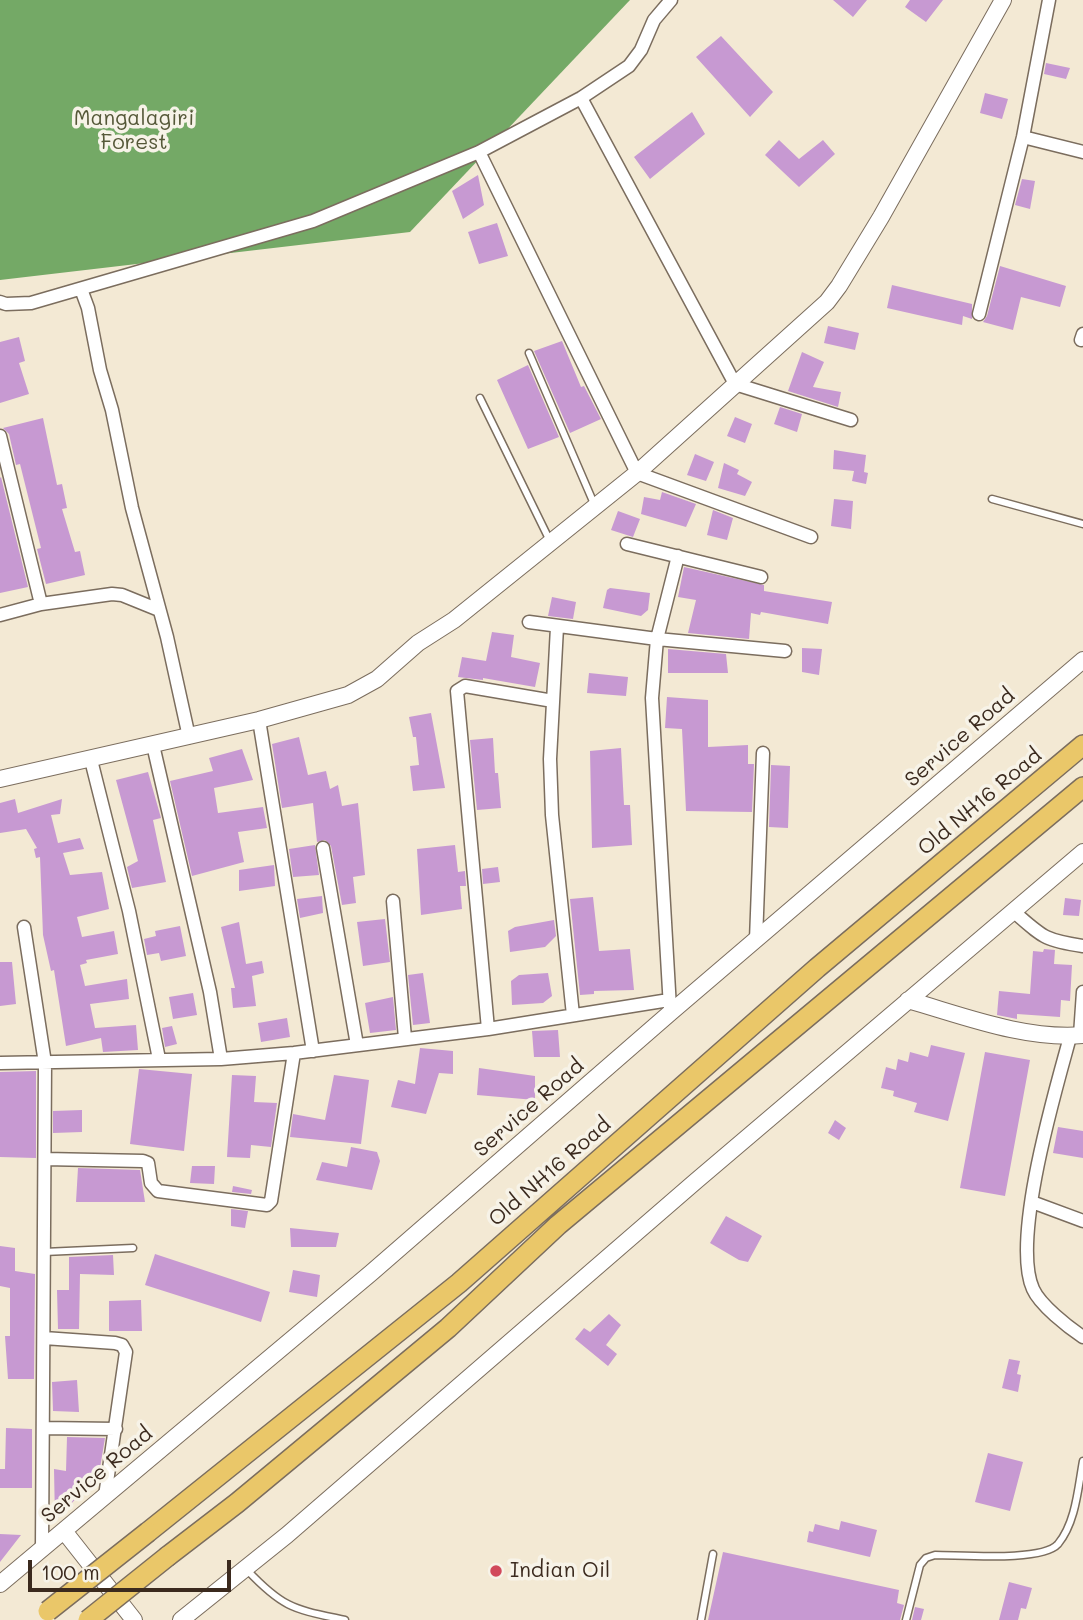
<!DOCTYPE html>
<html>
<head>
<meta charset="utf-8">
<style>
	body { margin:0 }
	#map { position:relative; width:1083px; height:1620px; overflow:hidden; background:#f3e9d4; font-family:Mali,sans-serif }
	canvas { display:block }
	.scale { position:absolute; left:28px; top:1560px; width:203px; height:32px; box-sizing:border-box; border:4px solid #3b2a1e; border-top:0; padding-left:9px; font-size:21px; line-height:24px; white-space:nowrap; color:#3b2a1e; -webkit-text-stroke:5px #f7f3e8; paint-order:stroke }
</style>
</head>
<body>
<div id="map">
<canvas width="1083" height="1620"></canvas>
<div class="scale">100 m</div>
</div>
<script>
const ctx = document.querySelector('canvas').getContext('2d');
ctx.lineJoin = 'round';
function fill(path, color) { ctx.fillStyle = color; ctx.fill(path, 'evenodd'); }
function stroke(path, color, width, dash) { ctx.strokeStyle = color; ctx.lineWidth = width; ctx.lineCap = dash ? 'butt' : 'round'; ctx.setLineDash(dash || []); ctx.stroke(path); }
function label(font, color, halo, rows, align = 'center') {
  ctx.font = font + ' Mali,sans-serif'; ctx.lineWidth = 7; ctx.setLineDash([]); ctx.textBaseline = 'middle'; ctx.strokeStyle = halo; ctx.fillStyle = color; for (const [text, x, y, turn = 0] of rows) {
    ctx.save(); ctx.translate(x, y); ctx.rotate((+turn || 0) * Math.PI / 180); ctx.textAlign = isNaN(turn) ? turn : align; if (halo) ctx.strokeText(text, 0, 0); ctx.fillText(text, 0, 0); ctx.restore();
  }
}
fill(new Path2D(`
	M0 0H630L410 232 0 280Z`), '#74a966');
fill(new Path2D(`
	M833 0H867L853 17Z
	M910 0H943L926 22 905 7Z
	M721 36 773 92 750 117 696 57Z
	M1046 63 1070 68 1066 79 1044 74Z
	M985 93 1008 99 1002 119 980 113Z
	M692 112 705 134 650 179 634 157Z
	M779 140 799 159 823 140 835 154 799 187 765 155Z
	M478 175 484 205 463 219 452 191Z
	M1022 179 1035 181 1030 209 1015 205Z
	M497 223 508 256 479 264 468 232Z
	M1000 266 1066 286 1060 307 1021 297 1013 330 983 322 987 316Z
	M892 285 972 304V319L963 316 962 325 887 308Z
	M828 326 859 333 855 350 824 343Z
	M19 337 25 361 19 363 29 394 0 403V342Z
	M562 341 581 387 584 386 601 419 570 433 534 351Z
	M802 352 824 362 813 387 841 392 838 407 788 391Z
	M528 365 559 437 528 449 497 380Z
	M780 407 802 414 797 432 774 424Z
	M735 417 752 424 745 443 727 436Z
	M43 418 57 485 62 484 67 508 62 509 75 552 80 551 85 575 46 584 37 549 41 548 20 464 16 465 9 434 3 428Z
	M834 450 866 455 864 472 868 473 866 484 852 481 854 471 833 469Z
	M695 454 714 462 706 481 687 475Z
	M724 463 739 470 737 474 752 482 745 496 718 488Z
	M1 477 28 587 0 593V478Z
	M662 492 696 504 686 527 641 514 644 497 660 500Z
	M834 499 853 501 851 529 831 526Z
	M713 510 733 518 727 540 707 535Z
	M618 511 640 519 633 537 611 530Z
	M684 567 764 585V591L832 602 828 624 761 612 760 615 751 613 749 639 688 633 696 600 678 597Z
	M610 588 650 593 648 610 641 616 603 608 607 590Z
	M552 597 576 602 573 619 548 616Z
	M492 632 514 635 511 657 540 663 535 687 483 678V680L458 677 462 657 486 661Z
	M802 648 822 649 819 675 802 672Z
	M668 649 726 654 728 673H668Z
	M589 673 628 677 626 696 587 693Z
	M667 697 708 700V747L748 745V764H754L752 812 686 811 682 729 665 728Z
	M431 713 445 788 413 791 410 766 419 765 416 737H413L409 717Z
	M299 737 308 775 326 771 330 789 338 785 342 806 358 803 365 875 353 877 356 903 342 905 331 846 325 840 317 842 313 803 282 808 272 744Z
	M493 738 495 773H498L501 808 477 810 470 740Z
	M621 748 624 805H630L632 845 592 848 590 751Z
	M242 749 253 780 214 788 218 813 263 807 267 828 238 832 244 862 192 876 170 781 213 771 209 758Z
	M771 765 790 766 788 828 769 827Z
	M148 772 161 818 153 820 166 882 132 888 127 867 138 861 116 780Z
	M15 799 18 813 62 799 60 814 51 815 58 843 80 838 84 849 63 853 70 875 102 872 109 909 77 917 82 937 114 931 118 954 86 960 87 963 80 965 85 986 127 979 129 999 90 1004 95 1028 136 1025 138 1050 103 1052 101 1038 66 1046 54 970 51 971 43 935 40 857 36 858 34 849 37 848 26 829 0 833V803Z
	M315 845 319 875 293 877 289 849Z
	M455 845 458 872 465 871 466 886H460L462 909 421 915 417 849Z
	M274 865 275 886 239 891V870Z
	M498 867 500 882 483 884 482 869Z
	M322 896 323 913 300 918 297 899Z
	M593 897 599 951 630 949 634 990 594 991V994L580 995 570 899Z
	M1065 898 1081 900 1079 916 1063 915Z
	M385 919 390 962 363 966 357 922Z
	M554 920 556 936 545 947 510 952 508 931 515 927Z
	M239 922 246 964 262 961 264 973 252 976 256 1006 233 1008 231 988H235L221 927Z
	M180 926 186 956 161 961 159 953 147 955 144 939 156 936 155 931Z
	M1044 949 1055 950 1054 964 1072 965 1070 1001 1061 1000 1060 1017 1017 1014V1019L997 1015 999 991 1030 994 1033 951 1043 952Z
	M0 962H12L16 1004 0 1006Z
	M423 973 430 1023 413 1025 408 975Z
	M548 973 552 996 543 1003 512 1005 511 981 519 975Z
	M193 993 197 1015 173 1019 169 997Z
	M393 997 396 1030 370 1033 365 1003Z
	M287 1018 290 1037 261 1042 258 1023Z
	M172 1026 177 1044 165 1047 162 1028Z
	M558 1030 560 1057H534L532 1031Z
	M931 1045 965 1053 948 1121 914 1112 917 1103 893 1096 894 1091 881 1088 886 1067 896 1070 898 1059 908 1062 910 1052 928 1057Z
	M420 1048 453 1051V1074L439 1073 426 1114 391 1107 398 1080 415 1084Z
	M985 1052 1030 1060 1005 1196 960 1188Z
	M479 1068 535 1076V1100L477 1095Z
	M139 1069 192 1074 184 1151 130 1144Z
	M36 1071V1158L0 1157V1072Z
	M232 1075 256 1076 254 1102 277 1103 271 1147 251 1145 250 1158 227 1157Z
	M334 1075 369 1080 361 1144 290 1137 293 1114 325 1120Z
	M82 1110V1132L53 1133V1111Z
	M835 1120 846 1128 839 1140 828 1133Z
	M1058 1127 1083 1131V1158L1053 1153Z
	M351 1147 377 1152 380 1161 372 1190 316 1180 322 1162 347 1167Z
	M192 1166H215L214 1184 190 1183Z
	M78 1168 140 1170 145 1202H76Z
	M233 1186 252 1190 251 1194 232 1192Z
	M231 1209 248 1211 245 1228 231 1226Z
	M726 1216 762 1236 748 1262 739 1260 710 1243Z
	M290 1228 339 1233 336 1247H291Z
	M0 1246 15 1248V1271L35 1274 34 1379H8L5 1336H10V1288L0 1286Z
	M155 1254 270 1292 261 1322 145 1285Z
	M113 1255 114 1275 80 1274 79 1329H58L57 1290H69V1257Z
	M293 1270 320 1275 317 1297 289 1292Z
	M141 1300 142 1331H109V1301Z
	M609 1314 621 1325 606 1345 617 1354 608 1366 575 1339 584 1328 590 1332Z
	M1009 1359 1020 1361 1017 1374 1021 1375 1018 1392 1002 1388Z
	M77 1380 79 1412 53 1411 52 1382Z
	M6 1428 32 1429V1488H0V1469H5Z
	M67 1437 105 1438 99 1474 55 1521 54 1469 66 1471Z
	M988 1453 1023 1462 1010 1511 975 1502Z
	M841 1521 877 1530 870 1557 807 1542 809 1531 813 1532 815 1524 839 1530Z
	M0 1534 21 1535 0 1562Z
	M723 1552 899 1590 897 1603 904 1605 900 1620H708Z
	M1009 1582 1032 1588 1026 1609 1021 1608 1018 1620H999Z
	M915 1607 924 1609 921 1620H912Z`), '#c799d2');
const service = new Path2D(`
	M529 353 595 506
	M480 398 550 541
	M992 499 1083 524
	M44 1252 133 1248
	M247 1570C284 1609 294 1609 345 1620
	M701 1620 713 1554
	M906 1620 920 1565 926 1558 935 1555C962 1555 1042 1562 1058 1544 1076 1522 1078 1488 1083 1461`);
const minor = new Path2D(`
	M581 98 735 384 851 420
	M1023 137 1083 152
	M479 152 637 473 811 537
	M81 289 88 308 100 370 112 410 132 508 167 637 189 737
	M0 302 6 304 31 303 313 221 479 152 581 98 629 66 641 50 654 20 671 0
	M979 314 1023 137 1049 0
	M1081 340 1083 334
	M0 436 41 604
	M627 544 761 577
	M0 615 41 604 112 594 122 595 159 610
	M529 622 657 639 785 651
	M557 627 550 759 552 815 573 1015
	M259 720 313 1051
	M153 745 210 992 221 1059
	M91 760 129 911 159 1059
	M323 848 357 1045
	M393 901 405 1038
	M1013 911C1043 937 1043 940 1083 946
	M24 927 45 1063 42 1547
	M756 940 763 753
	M670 1008 652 698 657 639 678 556
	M488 1029 457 691 465 686 553 701
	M1080 1035 1083 992
	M1070 1037C1055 1092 1011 1240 1033 1289 1040 1305 1068 1327 1083 1337
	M0 1063 221 1059 294 1053 488 1029 669 1000
	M45 1159 143 1161 148 1163 151 1183 158 1191 267 1205 271 1201 294 1053
	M1032 1202 1083 1221
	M44 1338 115 1343 122 1345 126 1352 105 1496
	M43 1428 116 1429`);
const tertiary = new Path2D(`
	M0 779 259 720 348 695 377 679 418 643 454 620 637 473 827 302 839 286 881 217 1003 0
	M908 1000C964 1016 1025 1040 1083 1035
	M64 1531 134 1620
	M0 1584 371 1273 670 1013 1083 660
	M181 1620 287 1535 696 1181 1083 852`);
const primary = new Path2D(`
	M148 1532 459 1283 817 968 1083 745
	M168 1556 237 1503 448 1328 558 1225 1083 787`);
stroke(service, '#7b6d5e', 9);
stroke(minor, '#7b6d5e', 15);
stroke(tertiary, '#7b6d5e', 18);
stroke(primary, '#7b6d5e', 22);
stroke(service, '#fff', 6);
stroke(minor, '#fff', 12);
stroke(tertiary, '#fff', 16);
stroke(primary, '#eac769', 19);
const primaryBridge = new Path2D(`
	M48 1611 148 1532
	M88 1620 168 1556`);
stroke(primaryBridge, '#7b6d5e', 22, []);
stroke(primaryBridge, '#eac769', 19);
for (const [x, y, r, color] of [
	[496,1571,7,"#d1495b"]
]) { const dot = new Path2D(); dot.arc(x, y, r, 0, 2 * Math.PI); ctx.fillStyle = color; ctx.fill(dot); stroke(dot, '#f7f3e8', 2.5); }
label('21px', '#555838', '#f7f3e8', [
	["Mangalagiri",134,119],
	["Forest",134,143]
]);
label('21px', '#3b2a1e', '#f7f3e8', [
	["Service Road",960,738,-41],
	["Old NH16 Road",980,802,-40],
	["Service Road",529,1108,-41],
	["Old NH16 Road",550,1172,-41],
	["Service Road",97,1475,-40]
]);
label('21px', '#3b2a1e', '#f7f3e8', [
	["Indian Oil",510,1571]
], 'left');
</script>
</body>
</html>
